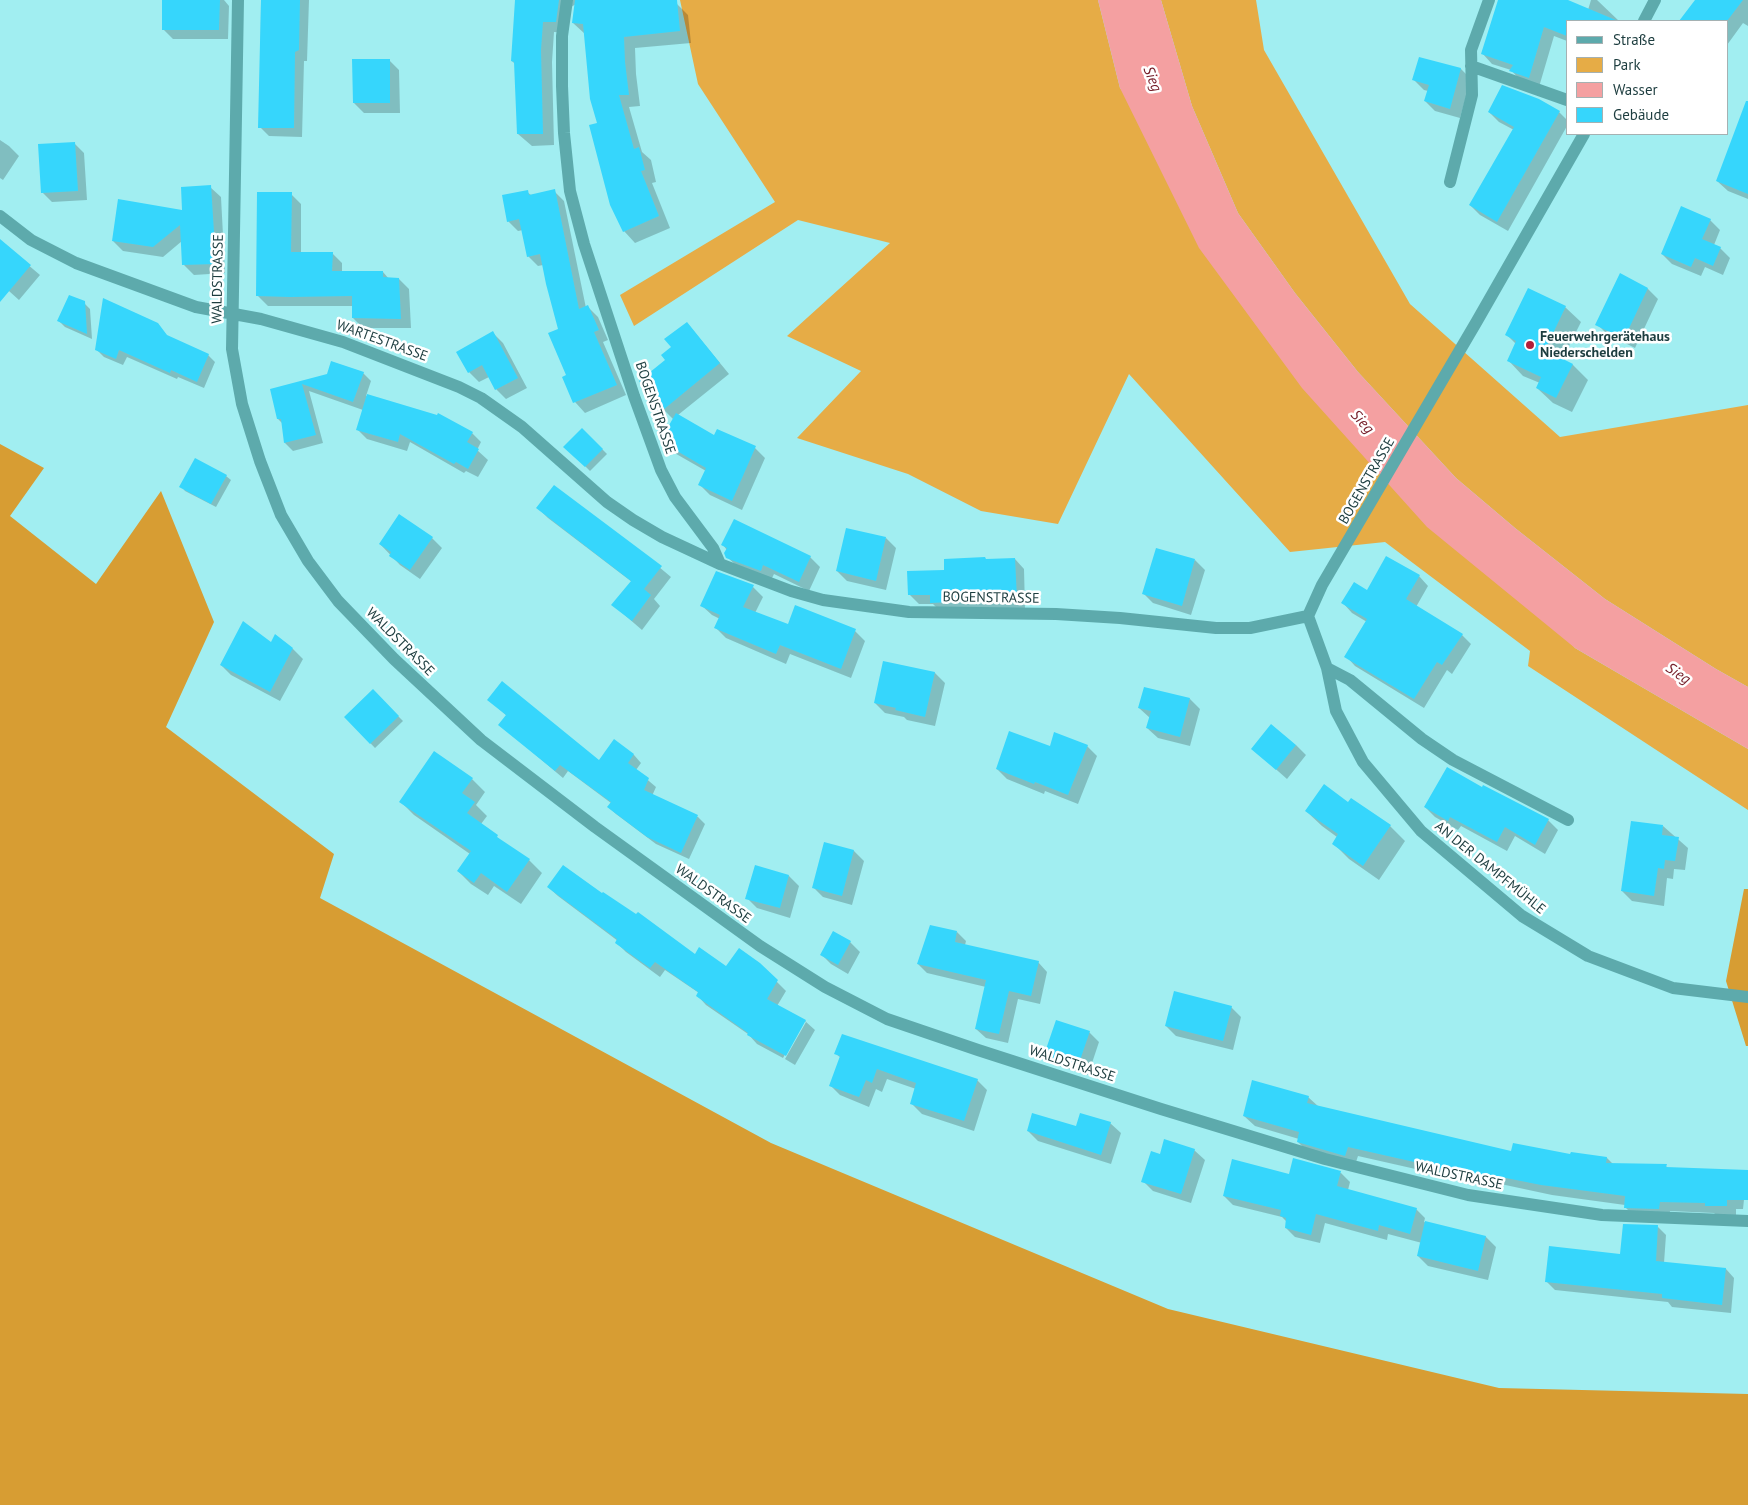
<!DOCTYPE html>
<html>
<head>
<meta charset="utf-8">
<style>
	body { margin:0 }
	#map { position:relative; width:1748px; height:1505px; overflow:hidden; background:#a1eef1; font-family:"PT Sans",sans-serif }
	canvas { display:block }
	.legend { position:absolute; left:1566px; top:20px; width:162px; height:115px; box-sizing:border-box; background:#fff; border:1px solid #a5b1b2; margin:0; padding:6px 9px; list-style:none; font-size:15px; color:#1d3d3f }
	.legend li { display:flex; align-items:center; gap:10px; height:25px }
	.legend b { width:25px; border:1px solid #a5b1b2 }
</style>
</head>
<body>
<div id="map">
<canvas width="1748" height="1505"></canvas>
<ul class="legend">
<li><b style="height:6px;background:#5daaac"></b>Straße</li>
<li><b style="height:14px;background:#e6ac46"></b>Park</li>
<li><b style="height:14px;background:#f4a0a1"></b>Wasser</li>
<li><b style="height:14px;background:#36d6fc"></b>Gebäude</li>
</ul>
</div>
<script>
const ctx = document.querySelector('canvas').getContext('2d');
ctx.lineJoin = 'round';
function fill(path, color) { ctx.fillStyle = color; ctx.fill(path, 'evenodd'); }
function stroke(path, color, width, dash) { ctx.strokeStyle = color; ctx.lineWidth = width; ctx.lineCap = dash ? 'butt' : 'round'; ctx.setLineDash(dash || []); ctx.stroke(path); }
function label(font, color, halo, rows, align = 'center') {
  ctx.font = font + ' "PT Sans",sans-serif'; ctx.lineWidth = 5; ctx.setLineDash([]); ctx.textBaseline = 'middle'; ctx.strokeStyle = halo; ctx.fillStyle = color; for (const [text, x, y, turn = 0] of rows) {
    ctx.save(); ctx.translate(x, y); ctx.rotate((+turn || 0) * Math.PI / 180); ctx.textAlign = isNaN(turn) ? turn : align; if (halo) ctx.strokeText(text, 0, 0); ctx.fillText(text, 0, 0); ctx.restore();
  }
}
fill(new Path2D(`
	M680 0H1098L1120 88 1575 648 1748 749V810L1528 666 1530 651 1385 542 1290 552 1129 374 1058 524 981 511 908 474 797 438 861 371 787 336 890 243 798 220 634 326 620 295 775 202 698 84Z
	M1161 0H1256L1264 50 1410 304 1560 437 1748 405V687L1716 669 1605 599 1515 528 1456 478 1358 372 1295 293 1238 213 1192 106Z`), '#e6ac46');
fill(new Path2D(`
	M0 444 44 468 10 516 96 584 161 491 214 622 166 727 334 854 320 898 771 1143 1168 1309 1499 1388 1748 1394V1505H0Z
	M1744 889H1748V1046H1746L1726 981Z`), '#d79d33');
fill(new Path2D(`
	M1098 0H1161L1192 106 1238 213 1295 293 1358 372 1456 478 1515 528 1605 599 1716 669 1748 687V749L1575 648 1427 527 1302 388 1199 248 1120 88Z`), '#f4a0a1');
fill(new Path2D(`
	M163 0H224L229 6 228 39H173L163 29Z
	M261 0H309L307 61H304L302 137 269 136 260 127Z
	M517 0H662L676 3 688 15 691 43 635 48 636 74 640 106 629 107 642 152 651 160 656 182 652 183 670 228 635 243 624 231 585 34 573 23 576 4 571 7 567 33 554 32 552 62 554 145 532 146 518 134 516 65 512 61Z
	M1499 0H1565L1588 10 1591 0H1597L1619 21H1567V41L1554 36 1539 87 1521 81 1511 70 1492 64 1482 53Z
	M1697 0H1748V26L1743 23 1727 45V21L1682 20Z
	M1420 59 1461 69 1471 79 1460 118 1435 111 1425 101 1428 91 1424 90 1414 80Z
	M389 60 399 70 400 113H364L354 103Z
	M1489 112H1559L1567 120V126L1508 231 1480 215 1470 205 1514 130 1499 122Z
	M1748 135V199L1728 191 1717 181Z
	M0 140 9 146 19 156 3 180 0 178Z
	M74 143 84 153 87 200 52 202 42 192Z
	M210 187 221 197 225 273 194 275 184 265 182 241 163 257 123 251 113 241 184 211Z
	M554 191 564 201 586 308 588 307 598 317 608 340 603 342 626 395 585 413 575 402 563 378 567 376 559 330 543 265 538 266 528 256 523 230 518 231 508 221 527 192 531 195Z
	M291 194 301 204V254L332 253 342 263V273L383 272 389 279H399L409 289 411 328H363L353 318V306H268L258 296Z
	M1710 220 1720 230 1714 245 1720 248 1730 258 1723 275 1705 267 1701 276 1672 264 1662 254Z
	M0 241 40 275 19 300 0 283Z
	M1620 275 1648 289 1658 299 1635 348 1607 334 1597 324Z
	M84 303 90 309 92 339 65 327 59 321Z
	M1565 307 1581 322 1562 360 1573 365 1588 380 1572 412 1553 403 1537 388 1540 383 1523 376 1508 360 1516 344 1507 335Z
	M687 323 729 374 678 415 714 437 717 430 755 448 765 458 742 510 710 495 700 485 706 471 671 451 661 441 674 420 663 409 667 361 672 348Z
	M157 324 169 338 208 355 215 362 204 388 178 377 177 379 127 357 123 365 104 357 97 350Z
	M493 333 503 343 527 388 506 399 496 389 489 377 479 382 469 372Z
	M363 373 371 381 366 396 438 417 472 433 481 442 477 450 488 460 478 477 466 471 464 473 410 442 407 451 367 439 357 429 363 410 309 391 323 443 293 451 285 443 282 423 278 419 271 390 328 375Z
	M582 429 607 454 590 471 565 446Z
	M226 476 231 480 216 507 185 491 181 486Z
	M538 508 634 546 671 577 654 599 660 606 642 630 613 605 632 582 548 518Z
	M432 538 442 548 420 579 400 565 380 544Z
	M886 538 896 548 886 590 847 581 837 571Z
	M723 545 810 557 820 567 809 591 774 574 771 580 738 567 727 557V550Z
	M1015 559 1024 569 1025 608 941 612 933 604H919L909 594 945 571 986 560Z
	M1195 560 1205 570 1191 615 1153 603 1143 593Z
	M1419 576 1428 586 1416 607 1462 635 1471 644 1452 674 1447 670 1424 708 1355 666 1346 656 1367 622 1352 613 1343 603 1367 591Z
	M753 587 763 597 755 613 788 625 855 631 865 641 851 678 790 654 786 664 726 638 716 628 720 619 712 615 701 605Z
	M271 644 293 649 303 659 280 701 231 675 221 665Z
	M884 662 935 673 945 683 935 726 907 720 904 717 885 713 875 703Z
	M373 691 403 721 375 748 345 717Z
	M1190 699 1200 709 1190 746 1158 738 1147 728 1150 718 1139 708Z
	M489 700 599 762 614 741 634 755 641 763 636 770 656 787 652 796 698 817 705 824 689 859 656 844 616 814 608 807 611 803 568 771 563 778 500 725 507 716Z
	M1296 745 1306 755 1287 779 1253 749Z
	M1087 746 1097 756 1078 804 1045 791 1044 794 1007 779 997 769 1051 748Z
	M472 779 485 792 476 805 487 816 481 824 504 843 529 860 542 873 521 904 494 886 488 895 471 884 458 871 470 854 414 815 401 802Z
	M1482 789 1548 820 1558 830 1545 854 1515 836 1507 851 1461 826 1458 830 1435 817 1425 807Z
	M1348 804 1390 826 1405 841 1379 880 1349 859 1333 843 1337 837 1322 826 1306 811Z
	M1663 826 1688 848 1685 870 1674 869 1673 879 1667 878 1664 906 1632 901 1622 891Z
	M825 844 854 851 864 861 852 905 823 897 813 887Z
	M755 867 789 876 799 886 790 918 757 908 747 898Z
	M548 887 695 955 727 968 759 964 786 991 777 1006 805 1021 815 1030 795 1065 785 1059 806 1022H803L783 1058 757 1044 748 1034 706 1005 697 995 699 993 665 970 660 977 626 952 617 943 618 941 558 896Z
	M957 932 966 941 965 945 1038 962 1047 972 1040 1004 1018 999 1008 1043 986 1038 976 1029 986 987 927 973 918 964Z
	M850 942 860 952 848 974 831 964 821 954Z
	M1231 1007 1241 1017 1233 1050 1176 1036 1166 1026Z
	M1089 1032 1099 1042 1088 1075 1056 1065 1046 1055Z
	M836 1054 977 1080 987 1090 974 1131 922 1114 912 1104 916 1089 887 1079 882 1092 876 1089 869 1107 840 1095 830 1085 841 1058Z
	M1308 1097 1319 1107 1512 1153 1607 1158 1613 1164 1666 1166 1669 1169 1746 1181 1743 1209H1736V1216L1716 1215 1714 1213 1670 1211 1669 1219 1635 1217 1625 1207V1205L1552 1195 1496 1183 1495 1187 1358 1156 1355 1165 1308 1152 1298 1142 1299 1139 1255 1126 1244 1116Z
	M1110 1123 1121 1133 1111 1164 1038 1141 1028 1131Z
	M1194 1150 1205 1160 1191 1203 1153 1191 1143 1181 1160 1155Z
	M1341 1173 1350 1182 1348 1190 1416 1209 1425 1218 1424 1222 1486 1237 1496 1247 1488 1280 1428 1266 1418 1256 1422 1243 1388 1234 1387 1240 1325 1223 1320 1243 1295 1237 1286 1228 1287 1222 1282 1217 1233 1205 1224 1196 1290 1176Z
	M1658 1227 1666 1235 1664 1263 1726 1269 1734 1278 1731 1313 1672 1307 1668 1302 1555 1290 1546 1281 1622 1255Z`), '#0003');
fill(new Path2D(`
	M162 0H220L219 30H162Z
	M261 0H300L299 50 295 52 294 128H258Z
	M515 0H559L556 22H543L541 50 543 134H517L514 62 511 61Z
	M575 0H677L680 31 624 37 625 62 629 95H619L634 149 639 147 645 170 641 171 659 216 623 232 610 205 589 125 597 123 590 99 583 24 572 23Z
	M1498 0H1568L1618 21H1567V36L1544 27 1529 78 1509 71 1513 65 1481 54Z
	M1695 0H1743L1727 21H1679Z
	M1419 57 1461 68 1450 109 1424 101 1429 85 1412 80Z
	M352 59H390V103H353Z
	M1502 85 1539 99 1560 111 1497 222 1469 205 1514 127 1488 112Z
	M1746 101H1748V194L1716 181Z
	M75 142 78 191 41 193 38 144Z
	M211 185 216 264 182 265 180 225 153 247 112 241 118 199 182 210 181 187Z
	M555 189 579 309 588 305 599 330 594 332 617 385 573 403 562 377 566 375 548 333 558 329 546 284 540 254 527 257 519 219 507 222 502 195 528 190 529 195Z
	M257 192H292L291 252H333L332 271H383V277L399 278 401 319 352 318V296L290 297 256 296Z
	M1681 206 1711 219 1702 239 1721 247 1713 266 1695 258 1691 267 1661 254Z
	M0 239 31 265 0 302Z
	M1620 273 1648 288 1624 339 1595 325Z
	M1528 288 1566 306 1545 350 1573 364 1556 398 1536 388 1541 377 1507 361 1516 341 1505 335Z
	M69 295 85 301 87 334 57 321Z
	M103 298 158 323 167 335 209 354 197 382 171 370 170 373 119 350 116 359 95 350Z
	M687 322 720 363 663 410 639 381 665 360 661 355 671 347 664 339Z
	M493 331 518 378 495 390 482 365 468 373 456 352Z
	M331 361 364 372 353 402 302 384 316 435 284 443 281 419H277L270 389 327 374Z
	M367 394 437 415 438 413 473 432 467 442 479 449 468 469 456 462 454 464 400 434 398 442 356 430Z
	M676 413 714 435 717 429 756 446 732 501 698 485 706 468 660 441Z
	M582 428 603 449 585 467 563 447Z
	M195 458 227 475 211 504 179 487Z
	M554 485 662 566 644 589 651 595 632 621 611 605 631 581 536 508Z
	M399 514 433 537 410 570 389 556 391 552 379 544Z
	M734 519 811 556 799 582 763 565 761 571 726 558 724 553 727 548 721 545Z
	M846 528 886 537 876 581 836 571Z
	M1156 548 1195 559 1182 606 1142 594Z
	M1386 556 1420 575 1406 599 1463 634 1442 665 1437 662 1414 699 1344 657 1367 619 1341 603 1354 582 1367 590Z
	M985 557 986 559 1015 558 1017 599 930 603V595H908L907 571 944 570V559Z
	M716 571 754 585 743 607 788 624 795 605 856 629 841 669 780 645 776 654 714 628 720 615 700 606Z
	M243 621 271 642 275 634 293 648 270 692 220 665Z
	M883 661 935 672 925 717 895 710 896 708 874 703Z
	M502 681 599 760 614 739 634 754 628 763 649 778 644 790 698 815 681 853 647 837 607 807 611 802 560 765 555 771 498 725 506 715 487 700Z
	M1144 687 1190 698 1180 737 1146 728 1151 711 1138 708Z
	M373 689 399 716 370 744 344 717Z
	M1271 724 1296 745 1276 770 1251 749Z
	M1009 731 1050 746 1054 732 1088 745 1068 795 1035 782 1034 784 996 769Z
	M434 751 473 778 462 793 475 802 467 813 498 835 497 837 530 859 507 892 481 873 474 883 457 871 471 851 399 802Z
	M1447 767 1482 787 1483 785 1549 819 1535 845 1505 827 1497 842 1450 817 1448 821 1424 807Z
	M1324 784 1348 802 1351 798 1391 825 1363 866 1332 844 1338 834 1305 811Z
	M1631 821 1663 825 1662 835 1679 837 1675 861 1665 860 1664 869 1658 868 1654 896 1621 891Z
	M824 842 854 850 842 896 812 888Z
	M563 865 602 893 603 892 636 914 638 912 695 954 699 947 726 966 739 948 760 963 778 980 767 999 806 1020 786 1056 747 1035 748 1033 696 996 698 992 655 962 650 968 615 943 617 939 547 887Z
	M755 865 789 875 780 908 745 899Z
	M930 925 957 931 955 942 1039 961 1031 996 1009 991 999 1034 975 1029 986 980 917 964Z
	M833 931 851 941 838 965 820 955Z
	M1174 991 1232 1006 1223 1041 1165 1026Z
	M1056 1020 1090 1031 1078 1066 1044 1055Z
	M842 1034 978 1079 964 1121 910 1104 916 1083 877 1069 872 1083 866 1080 859 1097 829 1086 840 1056 834 1054Z
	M1252 1080 1309 1096 1307 1103 1511 1151 1513 1143 1570 1154 1571 1152 1607 1157 1606 1163 1667 1164 1666 1167 1748 1170V1200H1727V1206H1705V1203L1660 1202 1659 1209 1624 1208 1625 1196 1541 1185 1486 1174 1485 1178 1348 1147 1345 1156 1297 1142 1299 1132 1243 1116Z
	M1032 1113 1076 1126 1080 1113 1111 1122 1101 1155 1027 1131Z
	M1164 1139 1195 1149 1181 1194 1141 1182 1151 1151 1160 1154Z
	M1293 1158 1341 1171 1337 1186 1417 1208 1410 1234 1379 1225 1378 1231 1316 1214 1311 1235 1285 1228 1286 1218 1280 1216 1281 1210 1223 1196 1232 1159 1289 1174Z
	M1425 1221 1486 1236 1478 1271 1417 1256Z
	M1623 1224 1658 1225 1656 1261 1726 1268 1722 1305 1662 1298V1294L1545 1282 1549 1246 1620 1254Z`), '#36d6fc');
stroke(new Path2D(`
	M238 0 232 349 242 404 260 461 281 515 308 561 338 601 394 659 481 740 595 827 760 946 825 987 887 1019 978 1050 1161 1109 1325 1159 1468 1195 1602 1215 1748 1221
	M567 0 562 36V86L564 133 570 191 584 244 634 396 661 470 675 497 713 548 720 564 791 591 823 600 909 612 1056 614 1120 618 1216 628H1250L1308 616
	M1644 21 1655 0
	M1471 66 1567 100
	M1450 182 1472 95 1471 50 1489 0
	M0 216 31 240 76 263 196 307 261 319 343 342 459 387 481 398 522 427 607 502 633 520 662 537 720 564
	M1308 616 1327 668 1336 711 1363 762 1421 831 1522 916 1588 956 1673 988 1748 997
	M1308 616 1322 585 1477 321 1584 134
	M1327 668 1350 680 1422 739 1453 760 1568 820`), '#5daaac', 12);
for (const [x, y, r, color] of [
	[1530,345,5,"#b21f39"]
]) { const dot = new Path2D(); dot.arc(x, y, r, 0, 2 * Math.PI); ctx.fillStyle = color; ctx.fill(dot); stroke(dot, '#fff', 2); }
label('14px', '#1d3d3f', '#fff', [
	["WALDSTRASSE",218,279,-89],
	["WARTESTRASSE",382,341,20],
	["BOGENSTRASSE",655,408,71],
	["BOGENSTRASSE",1367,481,-60],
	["BOGENSTRASSE",991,598,1],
	["WALDSTRASSE",400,642,45],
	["AN DER DAMPFMÜHLE",1490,868,39],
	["WALDSTRASSE",713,894,36],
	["WALDSTRASSE",1072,1064,18],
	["WALDSTRASSE",1459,1176,12]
]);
label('bold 14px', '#1d3d3f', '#fff', [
	["Feuerwehrgerätehaus",1540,337],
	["Niederschelden",1540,353]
], 'left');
label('italic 15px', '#77202b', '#fff', [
	["Sieg",1152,79,69],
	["Sieg",1362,422,48],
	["Sieg",1678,674,34]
]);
</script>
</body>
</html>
